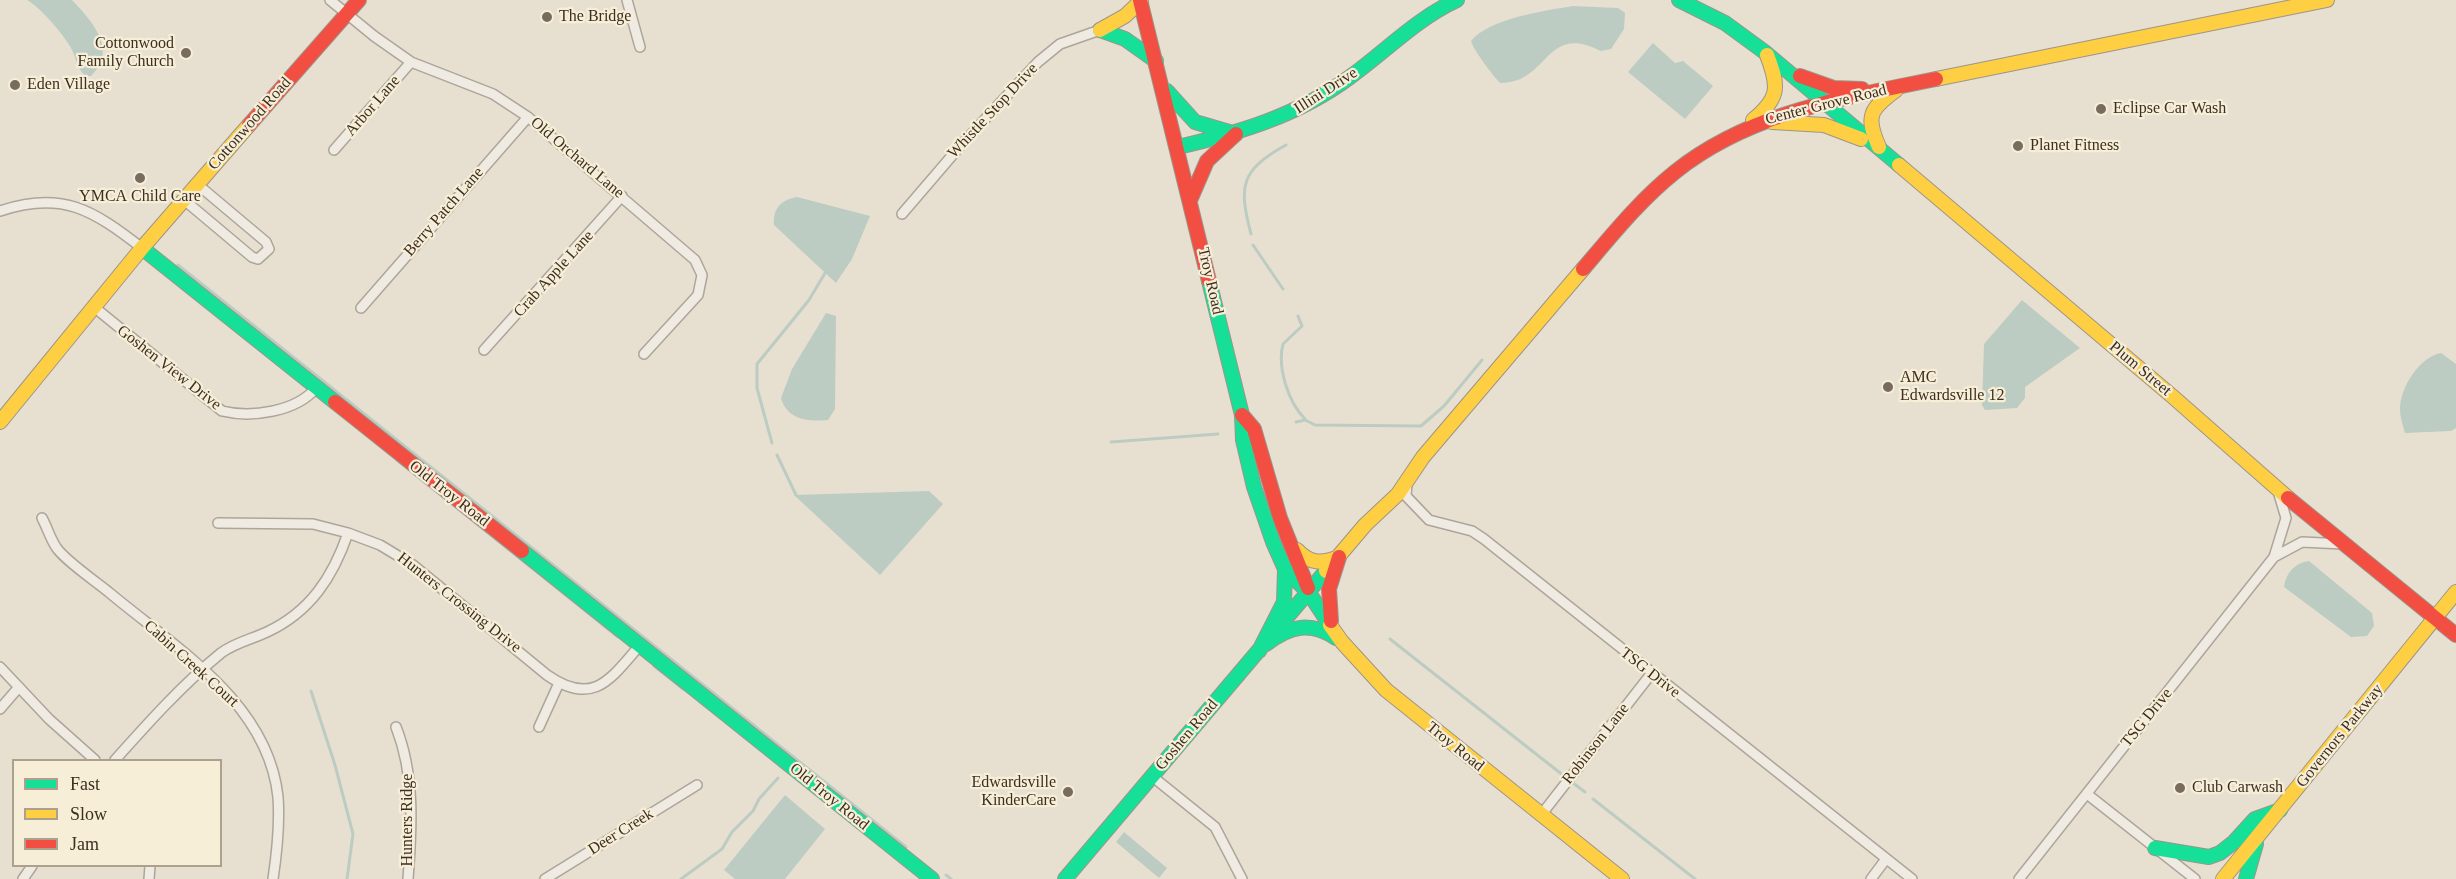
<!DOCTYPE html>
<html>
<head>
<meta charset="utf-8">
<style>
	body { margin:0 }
	#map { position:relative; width:2456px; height:879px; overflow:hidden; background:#e7e0d1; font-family:"Times New Roman",serif }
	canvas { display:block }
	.legend { position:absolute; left:12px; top:759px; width:210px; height:108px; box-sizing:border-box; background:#f7eed8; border:2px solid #ada18e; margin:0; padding:8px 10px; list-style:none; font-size:18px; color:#3d2e20 }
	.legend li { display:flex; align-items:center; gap:12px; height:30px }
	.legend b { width:30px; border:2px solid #ada18e }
</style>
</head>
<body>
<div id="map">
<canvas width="2456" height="879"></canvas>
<ul class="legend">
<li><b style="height:8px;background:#16e098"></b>Fast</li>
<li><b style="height:8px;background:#ffcf43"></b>Slow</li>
<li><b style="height:8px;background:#f24e42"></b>Jam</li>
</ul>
</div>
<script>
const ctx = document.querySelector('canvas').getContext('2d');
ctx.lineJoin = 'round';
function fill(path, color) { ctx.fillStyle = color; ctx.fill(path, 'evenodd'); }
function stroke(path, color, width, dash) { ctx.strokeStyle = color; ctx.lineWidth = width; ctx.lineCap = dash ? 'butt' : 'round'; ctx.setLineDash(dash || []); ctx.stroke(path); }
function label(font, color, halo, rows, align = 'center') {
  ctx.font = font + ' "Times New Roman",serif'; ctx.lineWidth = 4.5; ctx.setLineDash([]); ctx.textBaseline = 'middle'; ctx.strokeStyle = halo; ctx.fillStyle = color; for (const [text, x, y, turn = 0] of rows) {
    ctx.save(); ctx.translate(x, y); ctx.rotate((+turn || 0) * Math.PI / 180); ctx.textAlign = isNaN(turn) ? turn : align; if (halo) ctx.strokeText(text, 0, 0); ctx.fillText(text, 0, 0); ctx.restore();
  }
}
fill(new Path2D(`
	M27 0H72C91 20 119 50 91 76H85C77 68 77 60 72 50 66 37 40 7 27 0Z
	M1573 6 1618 8 1625 13 1624 29 1611 49 1601 51C1544 22 1550 83 1500 83 1494 77 1472 48 1471 41 1490 18 1544 11 1573 6Z
	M1653 43 1675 63 1683 61 1713 86 1685 119 1628 72Z
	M797 197 870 216 852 259 836 283 774 225C773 209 780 200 797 197Z
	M2022 300 2080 348 2025 387V398L2017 408 1985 410 1982 405 1984 344Z
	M826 313 836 316 835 409 828 420C809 422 787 420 781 398L792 369Z
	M2441 353 2456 364V428L2451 431 2405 433C2403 426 2400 417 2400 409 2400 388 2419 357 2441 353Z
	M929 491 943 504 880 575 794 495Z
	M2309 561 2372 613 2374 626 2367 636 2351 637 2284 587C2286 572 2295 563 2309 561Z
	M785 795 825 829 785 879H735L724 870Z
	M1124 832 1167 868 1159 878 1116 842Z`), '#bcccc2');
stroke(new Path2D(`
	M1251 234C1238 185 1241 170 1286 145
	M1253 245 1283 289
	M178 265 906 847
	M1298 316 1302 326 1283 344C1277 367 1288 402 1305 419
	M1296 422 1305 420 1315 425 1421 426 1444 406 1482 360
	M1111 442 1218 434
	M772 443 757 388V364L809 300 825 273
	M777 455 796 495
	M397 460 618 637
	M1390 639 1564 776
	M654 666 683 689
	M311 691 335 765 353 834 347 879
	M1573 783 1585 792
	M1593 799 1695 879
	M946 875 951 879
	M681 879 722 849 732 832 753 811 759 799 778 778`), '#bcccc2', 3);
const street = new Path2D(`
	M330 0 374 36 411 62 493 94 528 117 695 260 702 275 698 295 644 354
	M627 0 640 47
	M334 150 411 62
	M183 199 252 257 258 259 269 249 266 242 197 184
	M0 211C62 190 93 210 142 248
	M902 214 962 144 1038 62 1060 44 1100 30
	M94 307 222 411C251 418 296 412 316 388
	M361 308 528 117
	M484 350 622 196
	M1407 484 1406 496 1429 520 1472 531 1484 539 1912 879
	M42 518C47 527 50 538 56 547 64 560 98 583 111 594 177 649 268 703 278 797 280 824 277 852 273 879
	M218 523 313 524 348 533 380 545 413 565 547 675C593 707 610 680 640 645
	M2274 557 2286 518 2278 491
	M0 667 49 719 95 760
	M0 709 19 687
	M396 727C415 775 412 827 408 879
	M539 727 559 683
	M115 760C148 723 182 685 221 653 234 643 252 639 267 632 310 612 333 577 348 533
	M1153 777 1215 827 1242 879
	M2087 794 2195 879
	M1541 815 1651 674
	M23 879 32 866
	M149 879 150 866
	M545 879 697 785
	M1871 879 1886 859
	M2019 879 2274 557 2302 542 2343 544`);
const fast = new Path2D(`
	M1679 0 1725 23 1766 53 1899 165
	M1100 30 1125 39 1156 61
	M1167 91 1195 122 1236 134
	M1178 147C1239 133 1299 115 1350 77 1386 51 1416 19 1457 0
	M142 248 335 402
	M1209 281 1242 415 1243 440 1254 487 1273 542 1285 569 1309 593 1330 625
	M522 551 932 879
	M1266 644C1290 626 1310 621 1336 638
	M1259 651 1284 602 1285 569
	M2155 848 2209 857 2220 853 2234 842 2255 819 2280 810
	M1065 879 1326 571
	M2246 879 2256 844`);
const slow = new Path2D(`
	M1100 30 1125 16 1141 1
	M1936 79 2327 0
	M1753 120C1780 98 1779 86 1767 55
	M1772 122 1824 125 1861 139
	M1879 147C1865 116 1870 109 1896 90
	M1899 165 2172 396 2288 498
	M0 422 142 248 249 125
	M1297 550C1310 564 1322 564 1339 557
	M1326 571 1365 525 1398 494 1423 457 1583 269
	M1330 625 1342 642 1386 690 1622 879
	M2223 879 2456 592`);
const jam = new Path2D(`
	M1140 0 1209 281
	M1800 76 1834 88 1862 89
	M249 125 359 0
	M1191 198 1207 161 1236 134
	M1583 269C1612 235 1640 200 1675 172 1750 112 1844 98 1936 79
	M335 402 522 551
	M1242 415 1254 429 1280 518 1308 588
	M2288 498 2456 635
	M1331 621 1329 589 1339 557`);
stroke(street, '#ada599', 12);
stroke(fast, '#9c958a', 16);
stroke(slow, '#9c958a', 16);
stroke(jam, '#9c958a', 16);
stroke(street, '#efebe3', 9);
stroke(fast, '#16e098', 14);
stroke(slow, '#ffcf43', 14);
stroke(jam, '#f24e42', 14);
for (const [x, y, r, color] of [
	[547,17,6,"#786c5e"],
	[186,53,6,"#786c5e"],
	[15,85,6,"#786c5e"],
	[2101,109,6,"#786c5e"],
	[2018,146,6,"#786c5e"],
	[140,178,6,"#786c5e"],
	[1888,387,6,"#786c5e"],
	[2180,788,6,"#786c5e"],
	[1068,792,6,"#786c5e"]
]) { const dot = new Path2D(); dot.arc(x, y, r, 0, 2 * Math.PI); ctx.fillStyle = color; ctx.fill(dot); stroke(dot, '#f7eed8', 2); }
label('16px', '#3d2e20', '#f7eed8', [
	["The Bridge",559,17],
	["Cottonwood",174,44,"right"],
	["Family Church",174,62,"right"],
	["Eden Village",27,85],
	["Eclipse Car Wash",2113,109],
	["Planet Fitness",2030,146],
	["YMCA Child Care",140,197,"center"],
	["AMC",1900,378],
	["Edwardsville 12",1900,396],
	["Edwardsville",1056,783,"right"],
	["KinderCare",1056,801,"right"],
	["Club Carwash",2192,788]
], 'left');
label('16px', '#3d2e20', '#f7eed8', [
	["Illini Drive",1326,91,-33],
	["Center Grove Road",1826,105,-14],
	["Arbor Lane",373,106,-49],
	["Whistle Stop Drive",993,111,-47],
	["Cottonwood Road",250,124,-49],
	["Old Orchard Lane",577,158,40],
	["Berry Patch Lane",444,212,-49],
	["Crab Apple Lane",554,274,-48],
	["Troy Road",1210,281,77],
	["Goshen View Drive",169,368,38],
	["Plum Street",2140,369,40],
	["Old Troy Road",449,494,38],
	["Hunters Crossing Drive",459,603,38],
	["Cabin Creek Court",191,664,42],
	["TSG Drive",1650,673,38],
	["TSG Drive",2147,718,-51],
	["Goshen Road",1187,735,-50],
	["Governors Parkway",2340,736,-51],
	["Robinson Lane",1596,744,-52],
	["Troy Road",1455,747,39],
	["Old Troy Road",829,797,39],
	["Hunters Ridge",408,820,-90],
	["Deer Creek",621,832,-32]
]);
</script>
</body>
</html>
